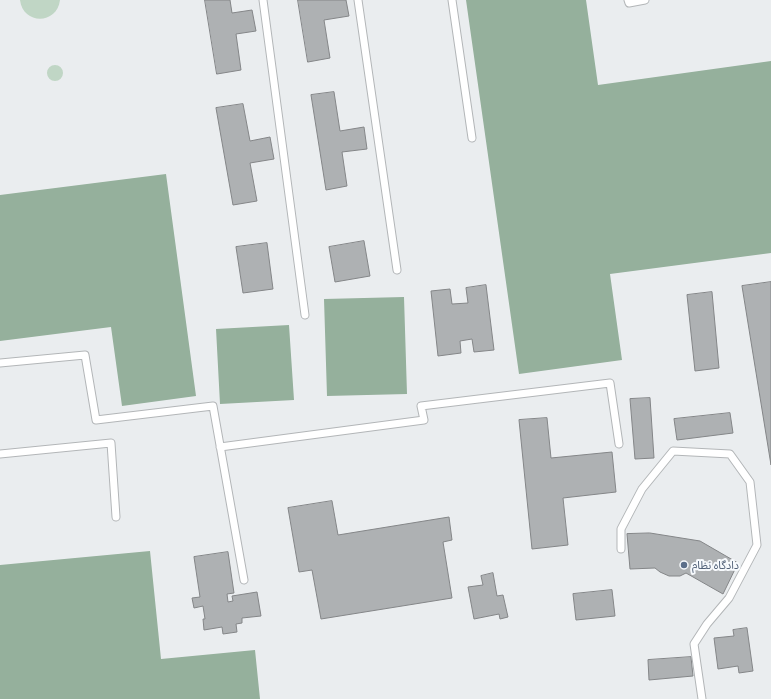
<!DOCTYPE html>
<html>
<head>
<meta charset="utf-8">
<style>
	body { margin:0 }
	canvas { display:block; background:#eaedef }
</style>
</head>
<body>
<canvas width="771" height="699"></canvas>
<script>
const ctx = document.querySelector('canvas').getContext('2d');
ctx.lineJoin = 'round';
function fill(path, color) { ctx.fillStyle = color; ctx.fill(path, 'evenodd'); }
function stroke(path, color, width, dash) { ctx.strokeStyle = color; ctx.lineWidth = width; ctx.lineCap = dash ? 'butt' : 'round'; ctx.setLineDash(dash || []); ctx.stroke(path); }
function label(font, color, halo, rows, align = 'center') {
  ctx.font = font + ' Ubuntu,"Noto Sans Arabic",sans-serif'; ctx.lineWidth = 4; ctx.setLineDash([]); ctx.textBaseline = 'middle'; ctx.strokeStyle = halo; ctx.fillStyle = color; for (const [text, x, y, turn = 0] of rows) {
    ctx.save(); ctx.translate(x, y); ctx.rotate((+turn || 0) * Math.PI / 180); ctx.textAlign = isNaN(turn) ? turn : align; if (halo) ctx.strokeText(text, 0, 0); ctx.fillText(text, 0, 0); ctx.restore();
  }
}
fill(new Path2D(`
	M20 0H60C57 25 23 25 20 0Z
	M47 73a8 8 0 1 1 16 0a8 8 0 1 1-16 0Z`), '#c0d6c5');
fill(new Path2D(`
	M466 0H586L598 85 771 61V253L610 274 622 360 519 374Z
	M166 174 196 396 122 406 111 327 0 341V195Z
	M404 297 407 394 327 396 324 299Z
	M289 325 294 400 220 404 216 329Z
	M150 551 161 659 255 650 260 699H0V565Z`), '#95b09c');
const building = new Path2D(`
	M205 0H230L232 13 252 10 256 31 236 34 241 70 217 74Z
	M298 0H346L349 16 324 20 330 58 308 62Z
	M334 92 340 131 364 127 367 149 342 152 347 186 326 190 311 95Z
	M243 104 250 141 270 137 274 159 250 163 257 201 233 205 216 108Z
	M364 241 370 276 335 282 329 247Z
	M267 243 273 289 243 293 236 247Z
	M771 282V465L742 286Z
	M486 285 494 350 474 352 472 339 460 341 461 353 438 356 431 291 450 289 452 304 468 303 466 288Z
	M712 292 719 368 695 371 687 295Z
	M650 398 654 458 635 459 630 399Z
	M730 413 733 433 677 440 674 419Z
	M547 418 551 458 612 452 616 492 563 498 568 545 532 549 519 420Z
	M332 501 338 535 449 517 452 540 443 542 452 598 321 619 312 570 299 572 288 508Z
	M650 533 700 541 738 563 723 594 686 573 680 576H669L660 572 655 568 630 569 627 534Z
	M228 552 234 593 227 594 228 602 233 601 232 596 257 592 261 616 242 618V623L236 624 237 632 223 634 222 627 204 630 203 619H205L203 606 194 608 192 598 200 597 194 557Z
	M493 573 497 596 503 595 508 617 500 619 499 614 474 619 468 587 483 585 481 576Z
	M612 590 615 616 576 620 573 594Z
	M747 628 753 671 739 673 738 666 718 669 714 638 734 636 733 630Z
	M691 657 693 676 649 680 648 660Z`);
fill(building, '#aeb1b3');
stroke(building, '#848688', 1);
const service = new Path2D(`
	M263 0 305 315
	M358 0 397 270
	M452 0 472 138
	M628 0 629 3 645 0
	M0 363 85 355 96 420 213 406 244 580
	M220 447 424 420 421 406 610 383 619 444
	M0 454 111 443 116 517
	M621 549V529L642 489 673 451 730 454 750 482 757 545 729 598 707 624 694 644 702 699`);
stroke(service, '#b3b6b8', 9);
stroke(service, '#fff', 7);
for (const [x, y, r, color] of [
	[684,565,4,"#5c6f8a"]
]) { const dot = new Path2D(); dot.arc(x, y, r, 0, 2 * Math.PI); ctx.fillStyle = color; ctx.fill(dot); stroke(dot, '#f7fafd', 1.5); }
label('11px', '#4e5e75', '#f7fafd', [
	["دادگاه نظام",692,565]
], 'left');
</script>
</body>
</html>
